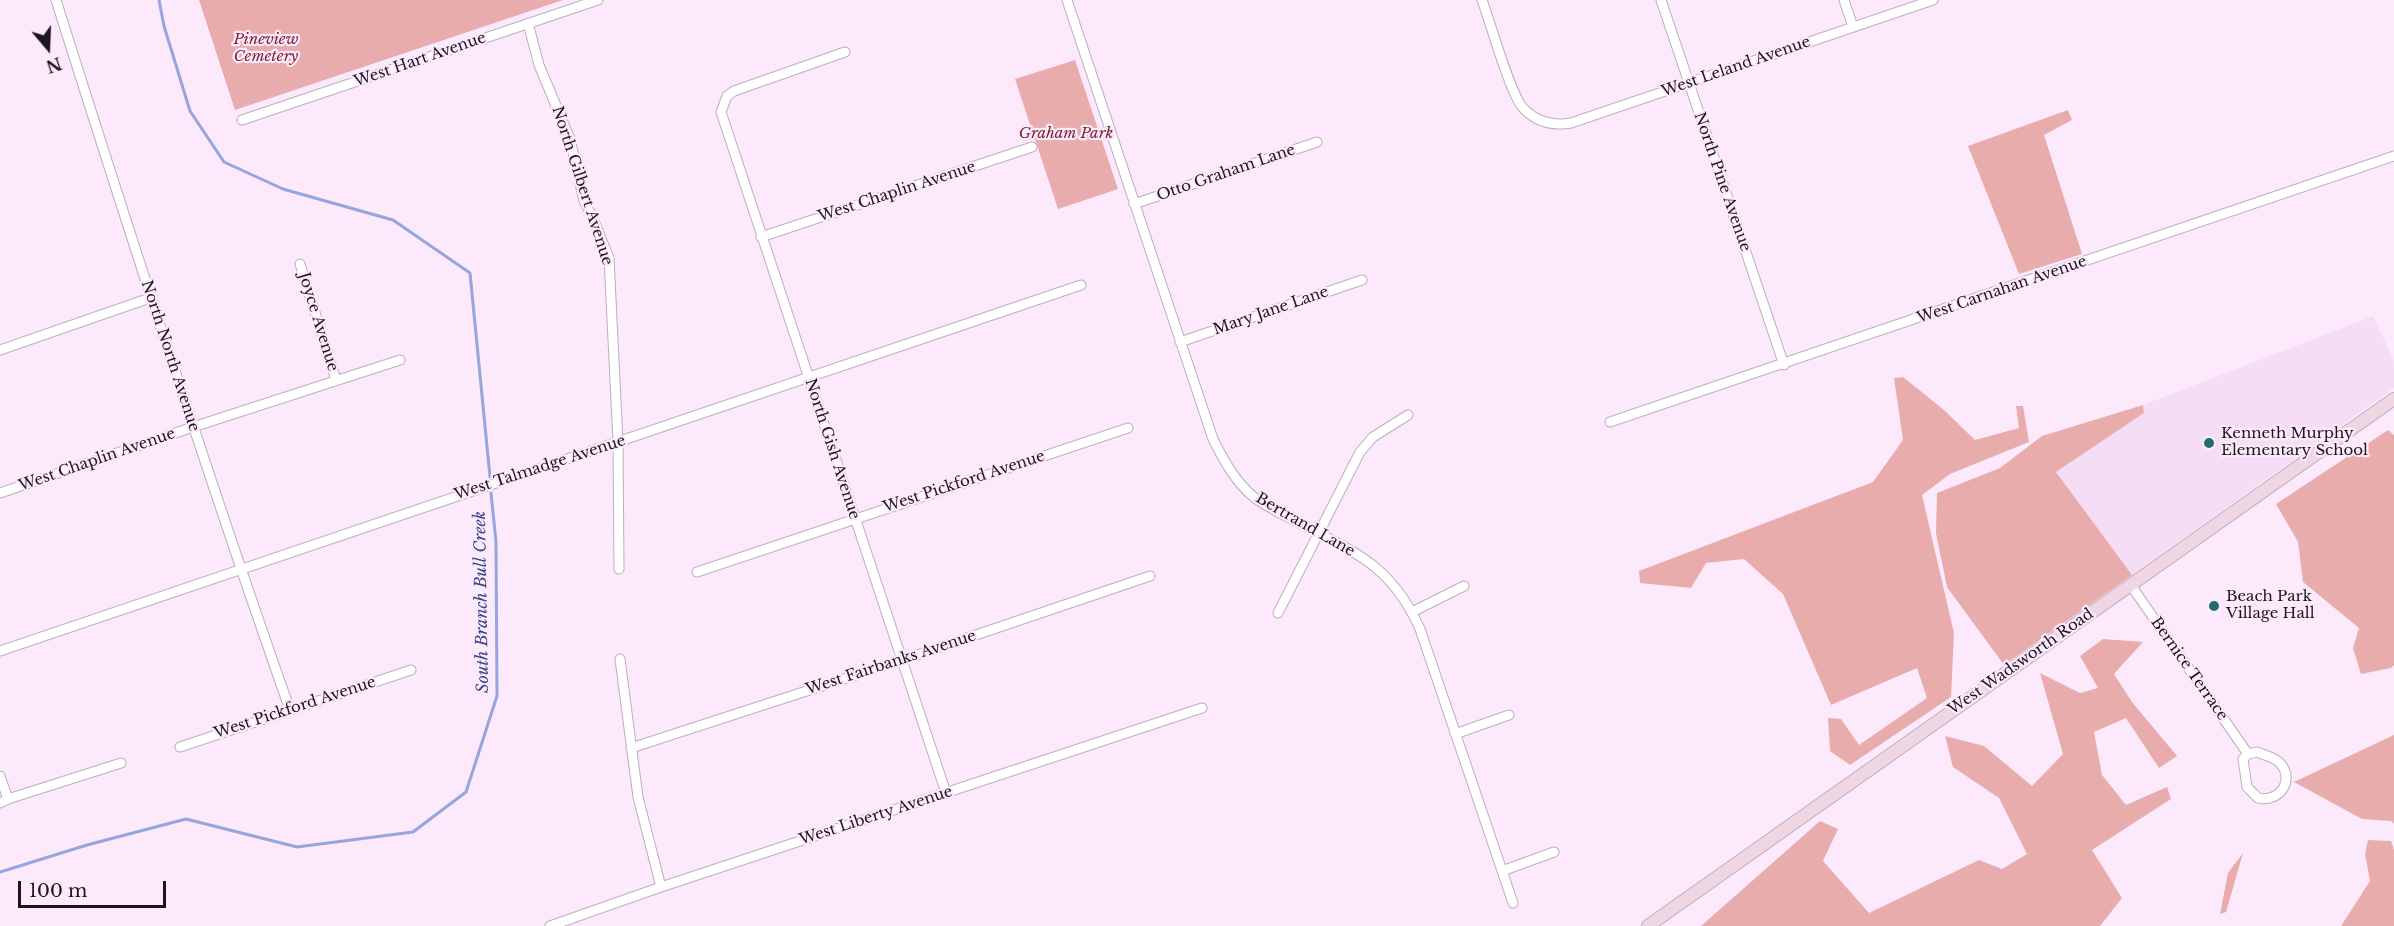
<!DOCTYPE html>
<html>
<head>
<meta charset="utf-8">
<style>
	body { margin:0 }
	#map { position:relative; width:2394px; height:926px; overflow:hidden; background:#fceafc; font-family:"Libre Baskerville",serif }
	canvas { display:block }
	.north { position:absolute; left:18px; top:18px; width:60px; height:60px; -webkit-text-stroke:4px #fceafc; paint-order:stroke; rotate:161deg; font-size:16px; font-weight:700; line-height:24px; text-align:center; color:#1c161c }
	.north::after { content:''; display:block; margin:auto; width:21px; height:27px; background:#1c161c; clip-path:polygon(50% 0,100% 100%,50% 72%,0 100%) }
	.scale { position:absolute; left:18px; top:881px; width:148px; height:27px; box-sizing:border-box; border:3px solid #1c161c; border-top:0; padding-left:8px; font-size:18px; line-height:21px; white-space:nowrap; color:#1c161c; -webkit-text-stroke:4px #fceafc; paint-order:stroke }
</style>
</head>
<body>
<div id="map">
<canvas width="2394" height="926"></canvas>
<div class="north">N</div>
<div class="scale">100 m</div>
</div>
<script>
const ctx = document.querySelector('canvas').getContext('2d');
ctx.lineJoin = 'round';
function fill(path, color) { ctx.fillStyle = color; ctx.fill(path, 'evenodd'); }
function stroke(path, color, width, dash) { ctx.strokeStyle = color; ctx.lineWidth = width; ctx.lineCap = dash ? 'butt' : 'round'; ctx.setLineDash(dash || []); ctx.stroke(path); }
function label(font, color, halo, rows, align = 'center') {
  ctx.font = font + ' "Libre Baskerville",serif'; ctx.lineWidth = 4.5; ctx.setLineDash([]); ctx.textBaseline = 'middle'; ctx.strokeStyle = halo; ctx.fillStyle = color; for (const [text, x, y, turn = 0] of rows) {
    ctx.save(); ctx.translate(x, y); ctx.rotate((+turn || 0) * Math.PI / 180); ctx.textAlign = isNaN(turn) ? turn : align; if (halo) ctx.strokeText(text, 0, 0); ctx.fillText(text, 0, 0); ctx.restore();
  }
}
fill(new Path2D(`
	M2373 316 2394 361V388L2132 575 2056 472 2144 413 2143 405Z`), '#f5ddf5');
fill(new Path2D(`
	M199 0H563L235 110Z
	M1075 60 1118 189 1058 209 1015 79Z
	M2068 110 2072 120 2044 135 2082 254 2019 274 1968 146Z
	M1903 377 1944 410 1975 440 2019 428 2016 406H2023L2029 442 1950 474 1922 495 1954 633 1951 697 1850 765 1830 751 1828 718 1841 719 1859 745 1927 698 1917 668 1831 705 1783 594 1744 559 1706 563 1691 588 1640 583 1639 571 1873 482 1903 440 1894 378Z
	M2143 405 2144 413 2056 472 2132 575 2004 665 1947 587 1936 533 1937 493 2000 468 2042 436Z
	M2388 430 2394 435V665L2391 668 2361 674 2353 648 2359 628 2303 582 2298 542 2276 504Z
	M2103 639 2143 642 2114 674 2132 702 2177 756 2159 768 2126 718 2094 732 2102 775 2126 805 2167 787 2171 799 2092 850 2122 898 2100 926H1701L1820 821 1838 829 1823 861 1869 913 1979 860 2002 869 2027 854 1999 798 1953 767 1945 736 1984 746 2032 786 2063 754 2040 673 2080 693 2098 688 2080 656Z
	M2394 735V824L2391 821 2362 819 2294 782Z
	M2368 840 2391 841 2394 850V926H2341L2370 881 2365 854Z
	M2243 853 2226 912 2220 914 2228 873Z`), '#e9acac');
stroke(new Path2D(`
	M159 0 164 26 190 111 224 162 283 189 393 220 470 273 490 477
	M0 872 87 845 186 819 297 847 413 832 466 792 497 696 496 542 491 493`), '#95a5de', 3);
const minor = new Path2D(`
	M56 0C131 238 207 475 290 710
	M1067 0 1213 439C1224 461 1236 483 1255 498 1267 507 1282 514 1295 521 1354 552 1391 564 1420 629L1513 903
	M1482 0C1490 21 1511 97 1524 109 1537 122 1554 126 1571 123L1933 0
	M1661 0 1784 365
	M1844 0 1853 27
	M528 23 539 65 570 139 584 201 592 216 609 258 618 442 619 569
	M845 52 734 91 727 96 721 112 946 793
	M242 120 598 0
	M1134 204 1317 142
	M761 237 1032 147
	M300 264 336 380
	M1180 342 1362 280
	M0 350 150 298
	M1610 422 2394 156
	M0 493 193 427 400 360
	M697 572 1128 428
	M2130 584 2248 754
	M1412 612 1464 586
	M1278 613 1360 452 1373 437 1408 415
	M0 651 1081 285
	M620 659 638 797 661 887
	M1455 734 1509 715
	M180 747 411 670
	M631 748 902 660 1150 576
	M2257 752C2264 755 2273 757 2279 762 2296 779 2280 803 2258 798L2247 787 2243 759 2248 754Z
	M0 776 8 799
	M0 803 8 799 121 763
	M1502 871 1554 852
	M550 926 661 887 1202 708`);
const secondary = new Path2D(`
	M1648 926 2394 399`);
stroke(minor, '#beadbe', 11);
stroke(secondary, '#beadbe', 14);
stroke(minor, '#fff', 9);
stroke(secondary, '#f0d6e2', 12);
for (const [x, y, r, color] of [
	[2209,443,6,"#226d6b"],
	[2214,606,6,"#226d6b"]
]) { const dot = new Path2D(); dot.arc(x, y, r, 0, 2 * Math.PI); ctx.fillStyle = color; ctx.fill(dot); stroke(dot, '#fceafc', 2); }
label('italic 15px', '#77242c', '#fceafc', [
	["Pineview",266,40],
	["Cemetery",266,57],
	["Graham Park",1066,134]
]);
label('15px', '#1c161c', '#fceafc', [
	["West Hart Avenue",420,60,-19],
	["West Leland Avenue",1736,67,-19],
	["Otto Graham Lane",1226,173,-19],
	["North Pine Avenue",1722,182,71],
	["North Gilbert Avenue",582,186,72],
	["West Chaplin Avenue",897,192,-18],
	["West Carnahan Avenue",2002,290,-19],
	["Mary Jane Lane",1271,311,-19],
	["Joyce Avenue",318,322,73],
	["North North Avenue",170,356,72],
	["North Gish Avenue",832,449,72],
	["West Chaplin Avenue",97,460,-19],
	["West Talmadge Avenue",540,468,-18],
	["West Pickford Avenue",964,482,-18],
	["Bertrand Lane",1305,525,30],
	["West Wadsworth Road",2021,662,-35],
	["West Fairbanks Avenue",891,663,-18],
	["Bernice Terrace",2189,669,55],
	["West Pickford Avenue",295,708,-18],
	["West Liberty Avenue",876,816,-18]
]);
label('15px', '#1c161c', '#fceafc', [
	["Kenneth Murphy",2221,434],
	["Elementary School",2221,451],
	["Beach Park",2226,597],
	["Village Hall",2226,614]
], 'left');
label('italic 16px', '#374488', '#fceafc', [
	["South Branch Bull Creek",482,602,-91]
]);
</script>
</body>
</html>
